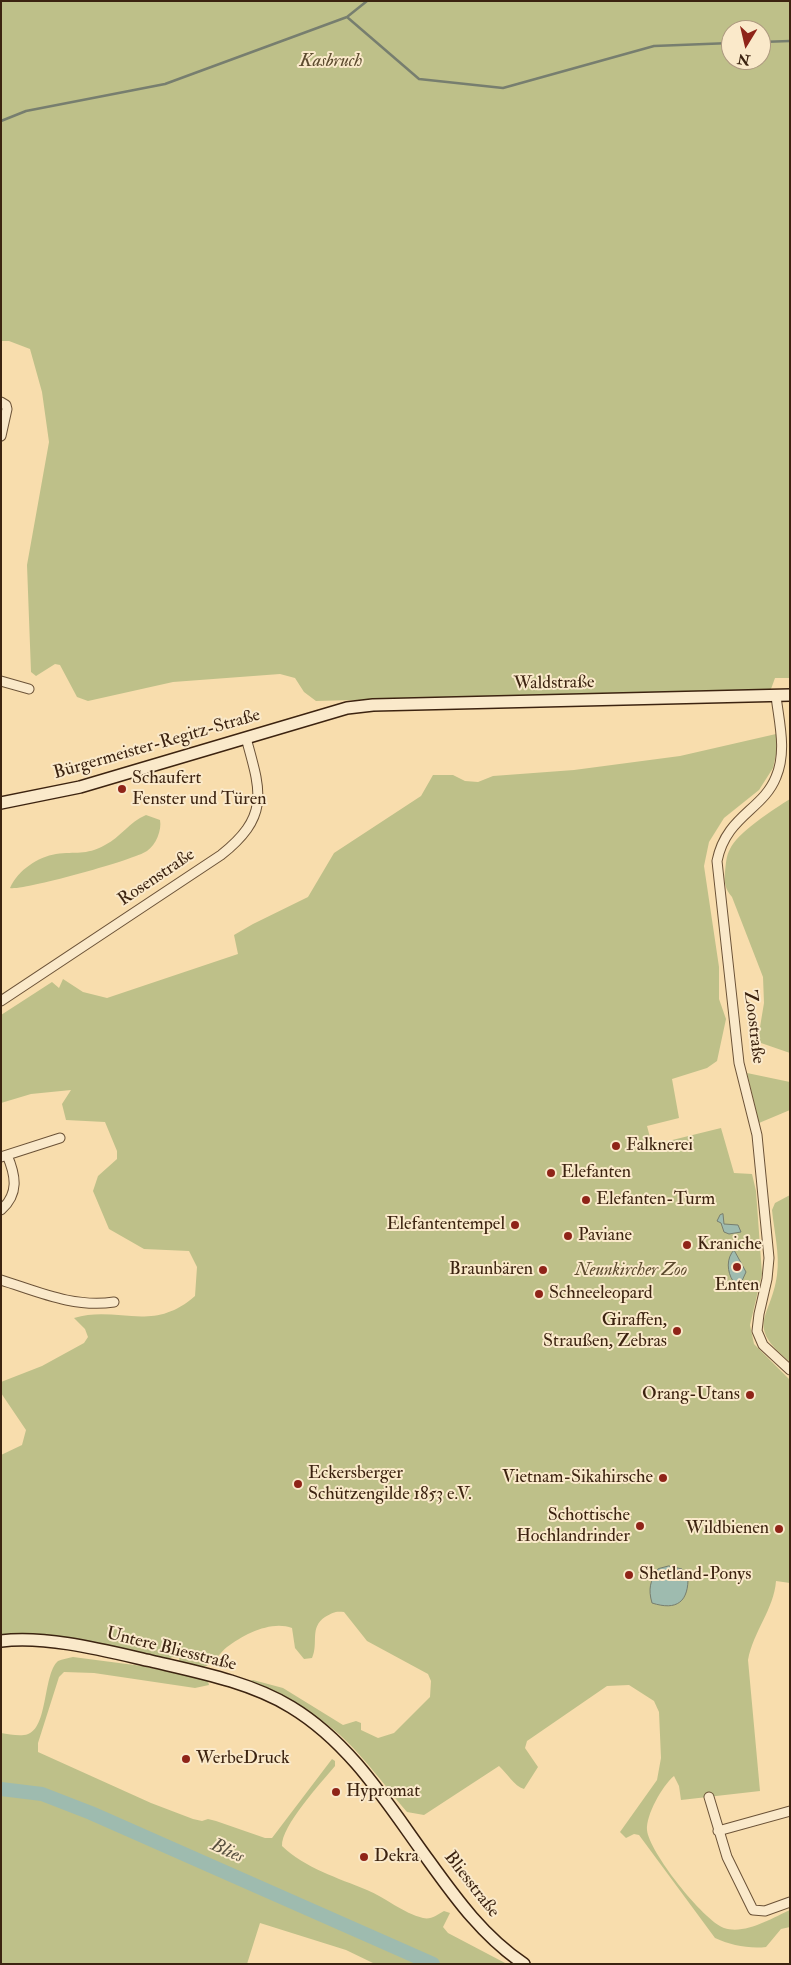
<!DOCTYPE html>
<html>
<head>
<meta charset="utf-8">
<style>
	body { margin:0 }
	#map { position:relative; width:791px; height:1965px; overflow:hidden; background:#f8ddad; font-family:"IM FELL Double Pica",serif }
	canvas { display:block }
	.frame { position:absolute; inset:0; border:2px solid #3c2310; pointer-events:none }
	.north { position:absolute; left:721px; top:20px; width:50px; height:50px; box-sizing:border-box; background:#fae9ca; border:1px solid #ae9a80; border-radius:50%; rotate:189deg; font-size:14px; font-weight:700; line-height:20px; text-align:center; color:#3c2310 }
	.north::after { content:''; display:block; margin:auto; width:18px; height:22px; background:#8f2418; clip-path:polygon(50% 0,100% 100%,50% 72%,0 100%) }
</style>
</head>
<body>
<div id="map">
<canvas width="791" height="1965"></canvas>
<div class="frame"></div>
<div class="north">N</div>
</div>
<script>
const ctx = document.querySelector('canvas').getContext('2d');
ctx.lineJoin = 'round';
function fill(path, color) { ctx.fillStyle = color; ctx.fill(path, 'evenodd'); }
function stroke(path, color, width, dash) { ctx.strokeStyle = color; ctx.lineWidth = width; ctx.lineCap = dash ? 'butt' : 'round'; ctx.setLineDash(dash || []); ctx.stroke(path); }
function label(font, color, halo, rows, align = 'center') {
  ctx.font = font + ' "IM FELL Double Pica",serif'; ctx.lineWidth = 4; ctx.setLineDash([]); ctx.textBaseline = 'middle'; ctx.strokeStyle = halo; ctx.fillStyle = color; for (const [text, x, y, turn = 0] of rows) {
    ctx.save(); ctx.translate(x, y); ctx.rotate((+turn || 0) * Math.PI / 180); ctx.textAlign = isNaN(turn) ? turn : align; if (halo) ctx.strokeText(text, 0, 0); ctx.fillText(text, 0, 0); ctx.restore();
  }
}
fill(new Path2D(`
	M1 1H790V678H775L771 689 316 701 304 692 295 678 280 674 173 682 88 701 77 697 60 665 55 664 36 676 31 672 27 565 49 442 42 392 30 349 9 341H1ZM731 30H761V60H731Z
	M776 734 777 750 773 768 759 790 724 818 709 842 704 866 719 967V999L726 1019 717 1061 707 1068 672 1079 679 1118 647 1126 652 1145 721 1128 734 1173 752 1174 756 1191 762 1274 750 1325 754 1344 790 1380V1583L776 1581C774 1609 753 1632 748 1660L760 1791 681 1800 679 1786 674 1776C662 1786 646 1815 647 1830 649 1852 703 1920 724 1928 745 1935 772 1918 790 1910V1927L781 1929 766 1947C749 1949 730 1945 715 1938L639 1835 634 1834 626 1838 620 1832 657 1780 661 1758 659 1712 654 1701 629 1685 607 1686 527 1741 525 1748 538 1767 524 1789C514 1786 507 1773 499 1766L424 1815 407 1812C382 1783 359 1749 329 1726 305 1707 278 1696 250 1684L249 1681 253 1680 283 1688 343 1725 356 1721 361 1723V1730L378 1738 394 1733 430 1697 431 1681 428 1674 367 1641 344 1612C336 1611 333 1612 325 1617 309 1628 319 1643 312 1658L304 1659 295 1648 292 1628C272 1620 244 1634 227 1647 219 1653 214 1665 203 1667 196 1668 187 1665 180 1664L179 1658 172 1657 167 1661 1 1637V1455L22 1445 26 1430 1 1393V1382L42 1366 84 1343 88 1337 85 1329 74 1318C118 1305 152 1334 195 1296L197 1267 189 1251 144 1249 109 1229 93 1191 98 1176 117 1159V1151L105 1122 66 1120 62 1104 71 1090 31 1094 1 1103V1015L52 982 59 988 63 979 83 992 107 998 238 954 234 935 253 924 308 897 334 853 421 796 433 775H453L465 781 478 782 493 776 574 770 680 756Z
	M790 799V1053L761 1043 758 1039 764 1003 763 977 732 897C725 889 724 882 725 872 726 864 726 856 730 849 737 833 774 809 790 799Z
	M146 815 160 820C162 830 156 845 147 851 134 860 22 891 10 888 18 870 38 857 56 854 76 851 85 856 105 845 121 837 129 822 146 815Z
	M747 1073 790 1082V1110L759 1123Z
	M790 1195V1362C744 1324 771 1319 777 1275 780 1254 774 1231 772 1210L775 1203Z
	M73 1657 142 1666 202 1679 208 1681 209 1685 195 1688 94 1673 64 1672 59 1677 38 1743V1752L151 1803 193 1819 202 1821 208 1819 216 1821 265 1838H272L332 1759 335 1761V1766C321 1783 281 1826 282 1846 305 1868 338 1878 367 1890 386 1898 403 1913 423 1918 431 1920 437 1915 444 1911L450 1913 443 1927 448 1933 507 1964H375L346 1950 260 1923 247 1964H1V1733C8 1734 17 1736 24 1735 49 1733 42 1675 58 1661 62 1659 69 1658 73 1657Z`), '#bec089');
const water = new Path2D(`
	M723 1214 724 1224 738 1225 741 1232 729 1234 724 1232 721 1223 717 1221 720 1215Z
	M734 1250 746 1272 741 1283 733 1281C727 1272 726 1258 734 1250Z
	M669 1566 682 1569 688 1575C689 1602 677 1611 652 1603 648 1589 650 1581 658 1569Z`);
fill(water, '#9ebbaf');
stroke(water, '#777e6f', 1);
stroke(new Path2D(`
	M347 17 419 79 503 88 654 46 731 43
	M761 42 790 41
	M1 121 26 111 165 84 347 17 367 1`), '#777e6f', 2.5);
stroke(new Path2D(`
	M1 1789 42 1794 91 1813 433 1964`), '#9ebbaf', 14);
const street = new Path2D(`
	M1 402 6 405 7 409 1 436
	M1 681 29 689
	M776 696C779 722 787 751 776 777 763 810 726 816 717 861L739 1063 757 1135 769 1258 767 1279 759 1314 757 1331 763 1345 790 1370
	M1 1001 221 855C270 816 261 792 246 738
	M1 1157 60 1138
	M1 1210C19 1194 16 1176 7 1155
	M1 1280C39 1292 74 1308 114 1302
	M709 1797 727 1857 753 1910 765 1911 790 1902
	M718 1831 790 1811`);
const secondary = new Path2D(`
	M1 803 80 787 347 708 373 705 790 695
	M1 1641C46 1635 107 1651 151 1661 198 1672 250 1682 291 1707 352 1744 388 1805 429 1861 457 1900 484 1937 524 1964`);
stroke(street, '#6b5237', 11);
stroke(secondary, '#3c2310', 14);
stroke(street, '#fae9ca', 9);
stroke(secondary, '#fae9ca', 11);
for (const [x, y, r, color] of [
	[122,789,5,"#8f2418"],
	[616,1146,5,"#8f2418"],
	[551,1173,5,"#8f2418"],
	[586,1200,5,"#8f2418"],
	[515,1225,5,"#8f2418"],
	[568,1236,5,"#8f2418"],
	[687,1245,5,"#8f2418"],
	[737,1267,5,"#8f2418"],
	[543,1270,5,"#8f2418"],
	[539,1294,5,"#8f2418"],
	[677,1331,5,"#8f2418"],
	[750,1395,5,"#8f2418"],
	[663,1478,5,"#8f2418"],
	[298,1484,5,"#8f2418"],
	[640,1526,5,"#8f2418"],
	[779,1529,5,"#8f2418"],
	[629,1575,5,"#8f2418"],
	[186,1759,5,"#8f2418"],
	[336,1792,5,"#8f2418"],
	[364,1857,5,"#8f2418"]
]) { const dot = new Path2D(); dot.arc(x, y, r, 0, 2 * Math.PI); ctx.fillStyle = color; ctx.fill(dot); stroke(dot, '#fae9ca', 2); }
label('italic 18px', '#5c4a2e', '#fae9ca', [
	["Kasbruch",331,62],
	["Neunkircher Zoo",631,1271]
]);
label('18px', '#3c2310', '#fae9ca', [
	["Waldstraße",554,684,-1],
	["Bürgermeister-Regitz-Straße",157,745,-16],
	["Rosenstraße",157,878,-34],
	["Zoostraße",753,1027,83],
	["Untere Bliesstraße",171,1650,14],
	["Bliesstraße",471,1885,52]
]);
label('18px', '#3c2310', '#fae9ca', [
	["Schaufert",132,779],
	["Fenster und Türen",132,800],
	["Falknerei",626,1146],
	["Elefanten",561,1173],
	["Elefanten-Turm",596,1200],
	["Elefantentempel",505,1225,"right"],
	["Paviane",578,1236],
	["Kraniche",697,1245],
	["Braunbären",533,1270,"right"],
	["Enten",737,1286,"center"],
	["Schneeleopard",549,1294],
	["Giraffen,",667,1321,"right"],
	["Straußen, Zebras",667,1342,"right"],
	["Orang-Utans",740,1395,"right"],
	["Eckersberger",308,1474],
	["Schützengilde 1853 e.V.",308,1495],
	["Vietnam-Sikahirsche",653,1478,"right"],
	["Schottische",630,1516,"right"],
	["Hochlandrinder",630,1537,"right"],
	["Wildbienen",769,1529,"right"],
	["Shetland-Ponys",639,1575],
	["WerbeDruck",196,1759],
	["Hypromat",346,1792],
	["Dekra",374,1857]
], 'left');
label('italic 19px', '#595140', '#fae9ca', [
	["Blies",227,1852,24]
]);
</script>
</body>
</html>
